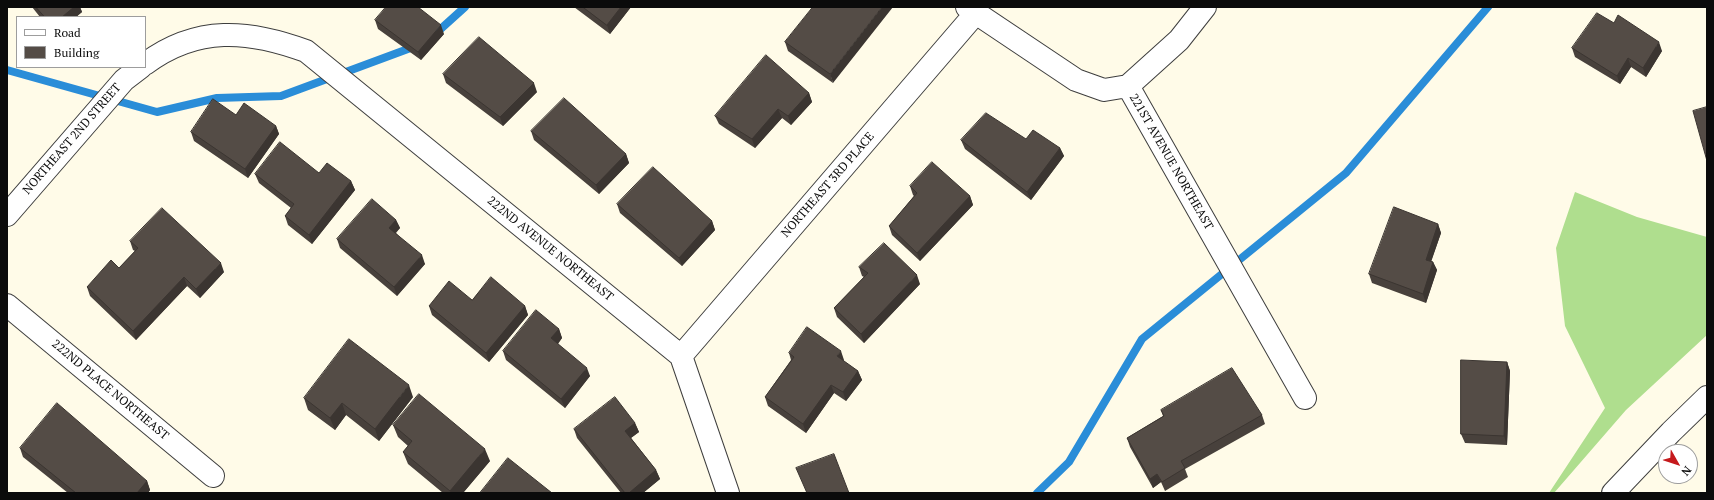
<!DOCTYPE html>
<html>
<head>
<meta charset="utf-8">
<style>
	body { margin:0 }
	#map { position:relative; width:1714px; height:500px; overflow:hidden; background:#fffbe8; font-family:"PT Serif",serif }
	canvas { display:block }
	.frame { position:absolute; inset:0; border:8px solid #0b0b0b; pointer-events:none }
	.legend { position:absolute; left:16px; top:16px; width:130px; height:52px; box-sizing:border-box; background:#fff; border:1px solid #9d9d9d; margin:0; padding:5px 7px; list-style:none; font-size:12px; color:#0b0b0b }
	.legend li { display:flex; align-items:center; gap:8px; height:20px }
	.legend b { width:20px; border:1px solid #9d9d9d }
	.north { position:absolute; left:1658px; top:444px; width:40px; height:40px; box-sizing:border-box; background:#fff; border:1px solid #9d9d9d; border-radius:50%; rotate:129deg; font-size:11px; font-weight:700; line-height:16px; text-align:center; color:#0b0b0b }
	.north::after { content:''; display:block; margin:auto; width:14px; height:18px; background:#c5191c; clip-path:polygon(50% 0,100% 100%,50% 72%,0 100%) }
</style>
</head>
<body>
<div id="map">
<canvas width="1714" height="500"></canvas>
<div class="frame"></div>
<ul class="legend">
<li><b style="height:5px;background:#fff"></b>Road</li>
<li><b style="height:11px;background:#544c46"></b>Building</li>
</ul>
<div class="north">N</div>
</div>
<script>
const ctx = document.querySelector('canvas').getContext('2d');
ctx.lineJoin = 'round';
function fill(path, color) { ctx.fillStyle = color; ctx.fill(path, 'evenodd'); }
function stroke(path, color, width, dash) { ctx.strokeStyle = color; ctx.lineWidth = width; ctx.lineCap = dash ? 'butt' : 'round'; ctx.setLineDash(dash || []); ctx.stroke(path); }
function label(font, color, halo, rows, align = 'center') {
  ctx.font = font + ' "PT Serif",serif'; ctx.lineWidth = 4; ctx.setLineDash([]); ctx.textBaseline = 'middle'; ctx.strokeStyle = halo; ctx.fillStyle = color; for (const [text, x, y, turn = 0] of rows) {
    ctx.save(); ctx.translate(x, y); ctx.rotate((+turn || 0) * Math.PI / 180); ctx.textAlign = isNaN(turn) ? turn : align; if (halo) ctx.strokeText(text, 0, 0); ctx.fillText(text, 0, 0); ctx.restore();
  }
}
fill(new Path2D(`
	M1575 192 1637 217 1707 237V335L1626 410 1554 493H1549L1605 408 1565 326 1556 248Z`), '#afde8e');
stroke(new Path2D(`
	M434 35 465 7
	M7 70 157 112 217 98 281 96 416 46
	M1037 493 1069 462 1142 339 1346 173 1488 7`), '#2a8dd8', 8);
const minor = new Path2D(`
	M967 7 1076 80 1104 90 1128 86 1305 398
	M145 64C197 25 249 30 306 51L681 356 728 493
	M1128 86 1179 40 1205 7
	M7 215 124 80 141 67
	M7 305 213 476
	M681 356 975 14`);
const tertiary = new Path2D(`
	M1613 493 1671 432 1707 397`);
stroke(minor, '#3e3e3e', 24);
stroke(tertiary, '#3e3e3e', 24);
stroke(minor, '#fff', 22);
stroke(tertiary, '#fff', 22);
fill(new Path2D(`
	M32 7H80L82 12 76 17H40Z
	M574 7H631L610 34Z
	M813 7 833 83 788 51 785 42Z
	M375 20 444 34 421 60 378 29Z
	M1614 23 1662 51 1646 77 1631 67 1620 84 1575 57 1572 48Z
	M443 74 537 92 503 126 446 83Z
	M809 93 812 102 791 125 782 118 755 148 719 124 715 116Z
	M236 115 276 126 279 134 248 178 194 141 191 132Z
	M531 131 626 154 629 163 599 194 534 140Z
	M1026 139 1060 148 1064 156 1031 200 965 149 961 140Z
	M319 173 351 181 355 190 312 244 288 225 285 216 291 208 259 183 255 174Z
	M910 186 970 196 973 205 920 261 892 235 889 226 914 196 913 195Z
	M617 204 712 221 715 230 682 266 620 213Z
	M396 220 400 228 396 233 425 264 397 296 340 248 337 239Z
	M1438 224 1441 233 1431 261 1433 262 1437 270 1426 303 1372 283 1369 274Z
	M130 241 224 272 200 298 187 286 136 340 90 296 87 287 119 268 135 251 133 250Z
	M859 267 920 284 864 343 837 317 834 308 864 277 862 276Z
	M472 300 525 306 528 315 489 362 432 315 429 306Z
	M559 329 562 338 558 344 590 376 565 408 506 360 503 351Z
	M789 353 844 360 843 361 858 371 862 380 846 401 834 393 806 433 768 406 765 397 791 360Z
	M1507 362 1510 371 1507 445 1465 443 1461 434Z
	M413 397 379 441 346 415 335 430 308 410 304 398Z
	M1161 410 1262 415 1265 424 1185 469 1188 477 1165 491 1161 482 1153 488 1130 447 1127 438 1163 416Z
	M635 423 639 432 631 438 656 470 660 479 643 493H621L577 438 574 429Z
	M393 425 490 461 463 493H443L408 464 403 452 408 446 398 437Z
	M20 448 147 481 150 490 148 493H68L23 457Z`), '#48413c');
fill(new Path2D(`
	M74 7H80L82 12 76 17H62Z
	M621 7H631L610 34 607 25Z
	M882 7H893L833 83 830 74Z
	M441 25 444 34 421 60 418 52Z
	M1659 42 1662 51 1646 77 1643 68Z
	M1628 58 1631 67 1620 84 1617 76Z
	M534 83 537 92 503 126 500 117Z
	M809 93 812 102 791 125 788 116Z
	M778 109 782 118 755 148 752 139Z
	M276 126 279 134 248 178 245 169Z
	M1060 148 1064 156 1031 200 1027 192Z
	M626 154 629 163 599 194 596 185Z
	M351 181 355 190 312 244 309 235Z
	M970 196 973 205 920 261 917 253Z
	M396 220 400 228 392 236 389 228Z
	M712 221 715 230 682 266 679 258Z
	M1438 224 1441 233 1429 268 1426 260Z
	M422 255 425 264 397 296 394 287Z
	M1433 262 1437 270 1426 303 1423 294Z
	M221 263 224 272 200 298 196 289Z
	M917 275 920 284 864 343 861 334Z
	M184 277 187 286 136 340 133 331Z
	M525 306 528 315 489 362 486 353Z
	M559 329 562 338 555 347 551 338Z
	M841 351 844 360 840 365 837 356Z
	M1507 362 1510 371 1507 445 1504 436Z
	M587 368 590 376 565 408 561 399Z
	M858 371 862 380 846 401 843 392Z
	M409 385 413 397 379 441 375 429Z
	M831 385 834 393 806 433 803 424Z
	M342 403 346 415 335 430 330 418Z
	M635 423 639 432 628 440 625 431Z
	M485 449 490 461 463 493H451L450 491Z
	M656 470 660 479 643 493H629Z
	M1157 474 1161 482 1153 488 1150 479Z
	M147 481 150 490 148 493H137Z`), '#3b3531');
const building = new Path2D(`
	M36 7H74L62 17H45Z
	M386 7H418L441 25 418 52 375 20Z
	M583 7H621L607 25Z
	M813 7H882L830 74 785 42Z
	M1597 13 1614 23 1618 15 1659 42 1643 68 1628 58 1617 76 1572 48Z
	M479 37 534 83 500 117 443 74Z
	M766 55 809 93 788 116 778 109 752 139 715 116Z
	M564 98 626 154 596 185 531 131Z
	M213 99 236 115 244 103 276 126 245 169 191 132Z
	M1707 107V161L1693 111Z
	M986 113 1026 139 1033 130 1060 148 1027 192 961 140Z
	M280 142 319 173 327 163 351 181 309 235 285 216 294 204 255 174Z
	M932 162 970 196 917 253 889 226 917 193 910 186Z
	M653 167 712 221 679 258 617 204Z
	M372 199 396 220 389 228 422 255 394 287 337 239Z
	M1394 207 1438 224 1426 260 1433 262 1423 294 1369 274Z
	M162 208 221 263 196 289 184 277 133 331 87 287 111 260 119 268 138 248 130 241Z
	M884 243 917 275 861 334 834 308 868 273 859 267Z
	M491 277 525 306 486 353 429 306 449 281 472 300Z
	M536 310 559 329 551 338 587 368 561 399 503 351Z
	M807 327 841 351 837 356 858 371 843 392 831 385 803 424 765 397 794 357 789 353Z
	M349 339 409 385 375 429 342 403 330 418 304 398Z
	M1461 360 1507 362 1504 436 1461 434Z
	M1232 368 1262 415 1181 461 1185 468 1162 482 1157 474 1150 479 1127 438 1164 416 1161 410Z
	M419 394 485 449 450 491 403 452 412 441 393 425Z
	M615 397 635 423 625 431 656 470 629 493H625L574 429Z
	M57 403 147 481 137 493H76L20 448Z
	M834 454 849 493H807L796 468Z
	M508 458 552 493H480Z`);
fill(building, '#544c46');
stroke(building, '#3b3531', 1);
label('12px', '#0b0b0b', '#fff', [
	["NORTHEAST 2ND STREET",72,139,-49],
	["221ST AVENUE NORTHEAST",1171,162,60],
	["NORTHEAST 3RD PLACE",828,185,-49],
	["222ND AVENUE NORTHEAST",550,249,39],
	["222ND PLACE NORTHEAST",110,390,40]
]);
</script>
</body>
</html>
